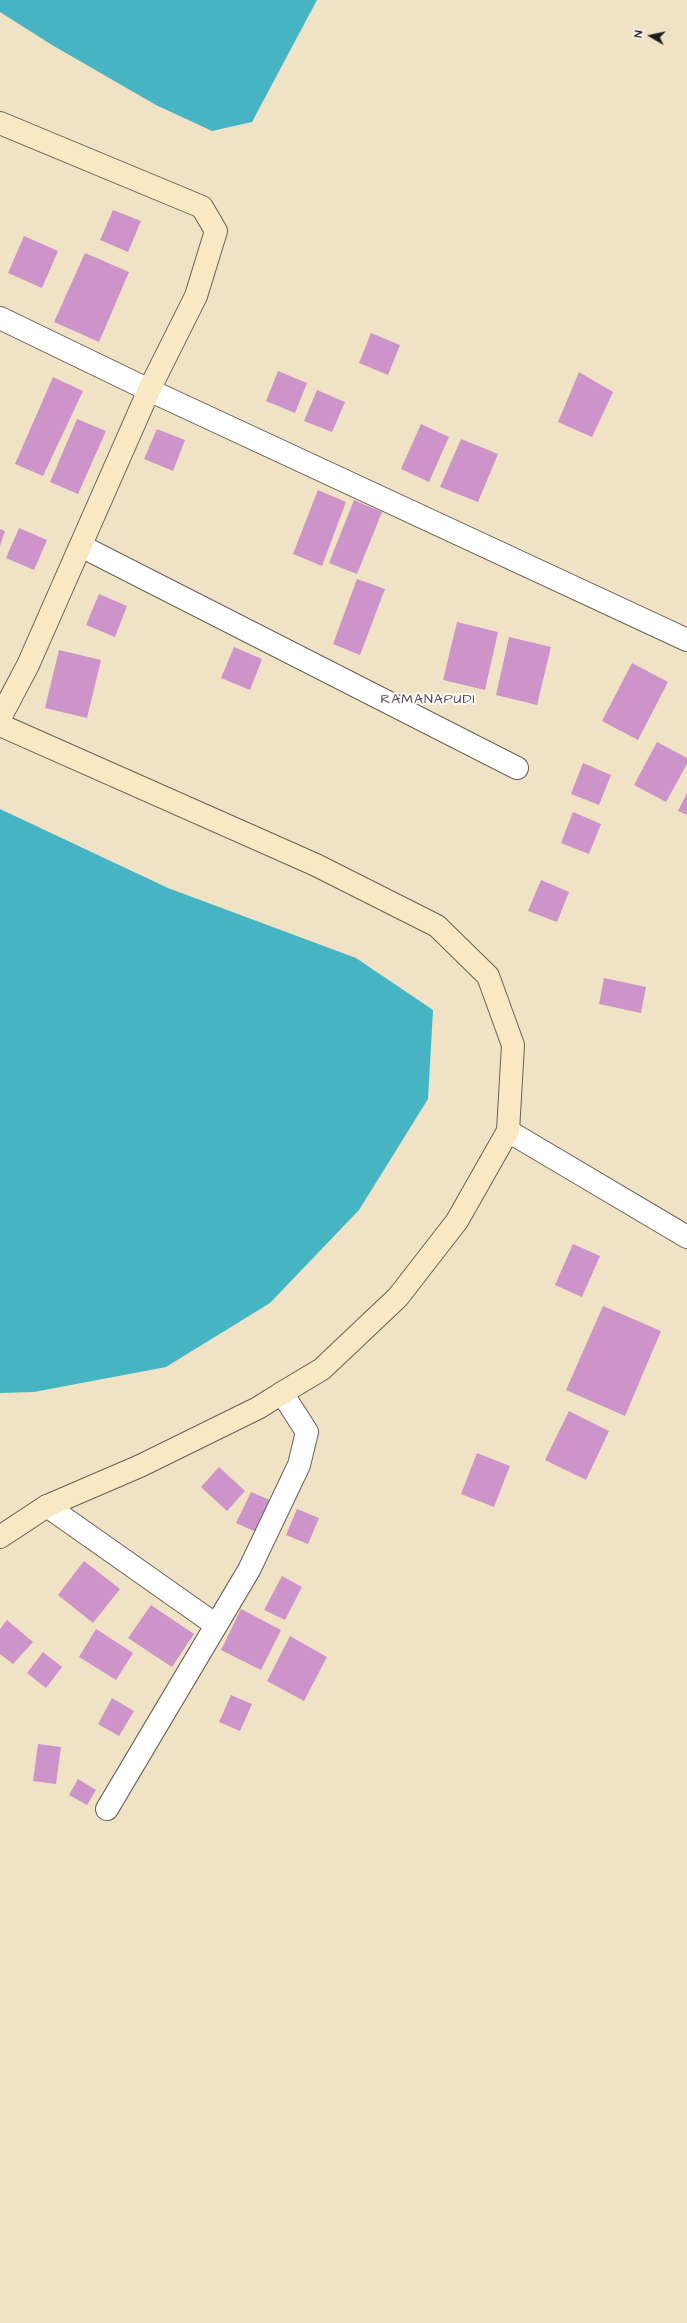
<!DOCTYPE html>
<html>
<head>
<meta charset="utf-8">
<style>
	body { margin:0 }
	#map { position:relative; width:687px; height:2323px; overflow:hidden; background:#f0e2c5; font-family:"Architects Daughter",sans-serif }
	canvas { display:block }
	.north { position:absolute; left:631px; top:16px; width:40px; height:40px; -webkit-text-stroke:3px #fdfcf7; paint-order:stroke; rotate:279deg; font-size:11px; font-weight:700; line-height:16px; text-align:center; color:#1c1c1c }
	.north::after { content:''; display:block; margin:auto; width:14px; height:18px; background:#1c1c1c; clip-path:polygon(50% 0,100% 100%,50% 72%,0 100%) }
</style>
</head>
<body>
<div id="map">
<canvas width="687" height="2323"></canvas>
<div class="north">N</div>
</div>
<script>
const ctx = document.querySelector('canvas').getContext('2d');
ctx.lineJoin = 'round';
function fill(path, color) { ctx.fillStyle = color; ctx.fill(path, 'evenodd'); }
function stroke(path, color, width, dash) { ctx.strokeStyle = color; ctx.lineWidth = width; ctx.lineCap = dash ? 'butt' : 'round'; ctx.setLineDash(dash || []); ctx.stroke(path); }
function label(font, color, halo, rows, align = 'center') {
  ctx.font = font + ' "Architects Daughter",sans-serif'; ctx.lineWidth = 4; ctx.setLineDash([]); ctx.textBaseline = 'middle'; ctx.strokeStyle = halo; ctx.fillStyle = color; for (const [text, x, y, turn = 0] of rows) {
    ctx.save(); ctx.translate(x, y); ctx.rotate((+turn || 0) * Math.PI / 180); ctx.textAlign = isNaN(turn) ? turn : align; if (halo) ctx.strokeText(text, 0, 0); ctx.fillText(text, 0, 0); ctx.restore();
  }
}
fill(new Path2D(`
	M0 0H317L252 122 212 131 156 105 52 45 0 12Z
	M0 809 168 888 356 958 433 1010 428 1099 359 1210 270 1303 166 1367 34 1392 0 1393Z`), '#47b4c3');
fill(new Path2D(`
	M113 210 141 221 128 252 100 240Z
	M24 236 58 251 42 288 8 273Z
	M85 253 129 272 99 342 54 322Z
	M371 333 400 345 388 375 359 363Z
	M278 371 307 383 295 413 266 401Z
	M579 372 613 392 592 437 558 422Z
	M53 377 83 391 43 476 15 464Z
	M317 390 345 402 332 432 304 421Z
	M77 419 106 431 78 494 50 482Z
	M421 424 449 437 429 482 401 469Z
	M157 429 185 440 173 471 144 459Z
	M461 439 498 454 478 502 440 487Z
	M318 490 346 502 322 566 293 554Z
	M354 500 382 512 357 574 329 563Z
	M19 528 47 540 34 570 6 558Z
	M0 529 5 531 0 546Z
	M357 579 385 589 360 655 333 644Z
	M99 594 127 606 115 637 86 625Z
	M457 622 498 632 485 690 443 680Z
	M509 637 551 647 537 705 496 695Z
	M234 647 262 659 250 690 221 678Z
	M59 650 101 660 87 718 45 708Z
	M632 663 668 682 638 740 602 721Z
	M657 742 687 758V764L666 802 634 785Z
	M583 763 611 775 599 805 571 794Z
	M687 793V815L678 811Z
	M573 812 601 824 589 854 561 843Z
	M541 880 569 892 557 922 528 911Z
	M604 978 646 987 641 1013 599 1004Z
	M573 1244 600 1256 582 1297 555 1285Z
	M603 1306 661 1331 625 1416 566 1390Z
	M569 1411 609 1431 586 1480 545 1460Z
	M477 1453 510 1466 494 1507 461 1494Z
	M219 1467 245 1491 227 1511 201 1487Z
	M251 1492 272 1501 258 1533 236 1523Z
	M297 1509 319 1518 308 1544 286 1535Z
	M84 1561 120 1589 93 1623 58 1595Z
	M282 1576 302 1587 285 1620 264 1610Z
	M151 1605 194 1634 172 1667 128 1638Z
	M241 1609 281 1630 261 1670 221 1650Z
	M7 1620 33 1642 13 1664 0 1654V1629Z
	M96 1629 133 1653 116 1680 79 1657Z
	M290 1636 327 1657 304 1701 267 1681Z
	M43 1652 62 1667 46 1688 27 1673Z
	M231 1695 252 1704 240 1731 219 1722Z
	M112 1698 134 1711 119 1736 98 1724Z
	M38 1744 61 1747 56 1784 33 1781Z
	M78 1779 96 1790 87 1805 69 1795Z`), '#cd94ca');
const minor = new Path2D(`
	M0 318 149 390 687 640
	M81 546 517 768
	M508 1131 687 1237
	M47 1506 216 1625
	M107 1809 249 1570 299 1465 307 1432 282 1393`);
const secondary = new Path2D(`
	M0 123 202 207 216 231 196 296 149 390 28 665 0 718
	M0 725 316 865 437 926 488 976 513 1045 508 1131 457 1221 398 1297 322 1369 282 1393 258 1408 140 1466 47 1506 0 1537`);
stroke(minor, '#666157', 24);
stroke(secondary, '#666157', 24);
stroke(minor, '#fff', 22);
stroke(secondary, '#f8e8c3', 22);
ctx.letterSpacing = '1px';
label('14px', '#5a4659', '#fdfcf7', [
	["RAMANAPUDI",428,700]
]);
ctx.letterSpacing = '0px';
</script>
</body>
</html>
